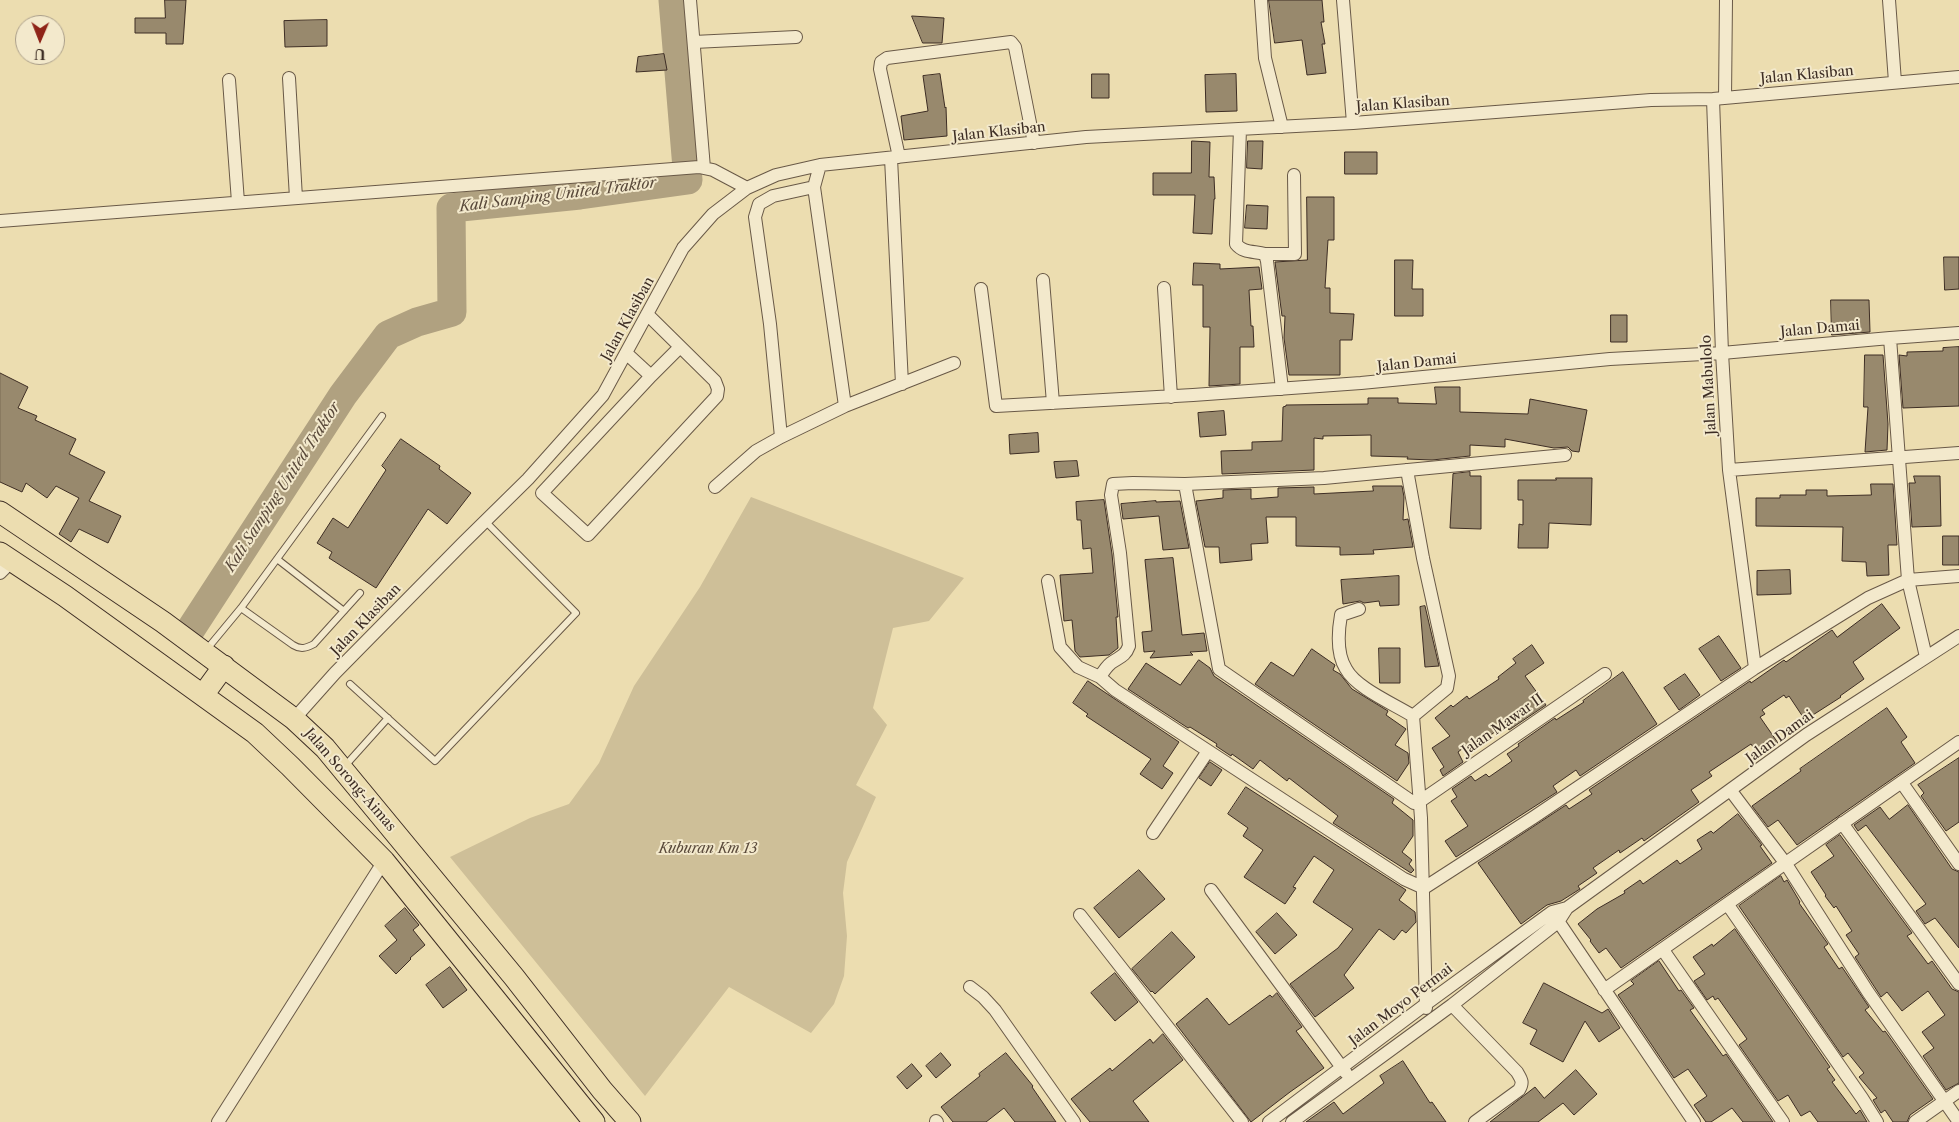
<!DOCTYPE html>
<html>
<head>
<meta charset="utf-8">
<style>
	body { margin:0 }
	#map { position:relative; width:1959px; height:1122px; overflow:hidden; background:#ecddb0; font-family:"Libre Caslon Text",serif }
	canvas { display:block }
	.north { position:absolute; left:15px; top:15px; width:50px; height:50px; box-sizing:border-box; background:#f3e9cc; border:1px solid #aa9e89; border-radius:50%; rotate:181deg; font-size:14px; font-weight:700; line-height:20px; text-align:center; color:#3d2d24 }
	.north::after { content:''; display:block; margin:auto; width:18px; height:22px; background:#8f2418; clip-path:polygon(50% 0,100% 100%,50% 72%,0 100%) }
</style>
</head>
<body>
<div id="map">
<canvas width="1959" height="1122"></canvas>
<div class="north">U</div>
</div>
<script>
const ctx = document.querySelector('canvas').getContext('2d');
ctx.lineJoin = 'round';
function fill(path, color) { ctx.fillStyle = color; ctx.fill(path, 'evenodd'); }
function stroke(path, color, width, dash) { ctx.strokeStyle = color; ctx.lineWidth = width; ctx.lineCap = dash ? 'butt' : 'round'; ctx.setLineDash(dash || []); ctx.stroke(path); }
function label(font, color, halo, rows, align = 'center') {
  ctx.font = font + ' "Libre Caslon Text",serif'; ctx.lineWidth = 4; ctx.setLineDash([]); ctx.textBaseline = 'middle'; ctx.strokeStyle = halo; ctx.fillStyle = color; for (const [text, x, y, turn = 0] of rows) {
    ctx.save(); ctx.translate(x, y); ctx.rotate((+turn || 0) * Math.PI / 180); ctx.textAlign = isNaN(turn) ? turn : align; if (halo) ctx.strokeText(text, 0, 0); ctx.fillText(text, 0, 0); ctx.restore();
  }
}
fill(new Path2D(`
	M751 497 964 578 929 621 893 628 873 708 887 725 856 785 876 797 847 862 843 893 847 936 844 976 834 1004 811 1033 729 987 645 1096 450 857 530 818 569 804 599 763 634 686 700 587Z`), '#cebf98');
stroke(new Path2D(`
	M187 635 343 395 388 335 417 322 452 312 451 208 580 195 688 180 673 0`), '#b0a180', 29);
const building = new Path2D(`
	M165 0H186L183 44H166V33H135V18H165Z
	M1269 0H1322L1324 22H1321L1325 44H1322L1326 73 1307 75 1302 40 1275 43Z
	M912 16 944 18 942 43H923Z
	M327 20V46L285 47 284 21Z
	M664 54 667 70 636 72 638 57Z
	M940 74 945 108 946 107 947 136 904 140 901 116 928 111 923 76Z
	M1092 74H1109V98H1092Z
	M1236 74 1237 111 1206 112 1205 75Z
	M1192 141 1210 142 1209 177H1214L1215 199H1214L1212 234 1193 233 1195 195H1153V173H1191Z
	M1248 141H1263L1262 169 1247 168Z
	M1345 152H1377V174H1345Z
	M1307 197H1334V240H1328L1325 288H1330V313L1354 314 1352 340H1340V375H1289L1284 338 1285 316H1282L1275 262 1307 260Z
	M1247 205 1268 206 1267 229 1245 228Z
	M1944 257H1959V289L1945 290Z
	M1395 260H1413L1412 289H1423V316H1395Z
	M1194 263 1220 264V269L1259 267 1262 289 1249 290 1251 326H1253L1254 347H1240V384L1209 386 1210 327H1203V285H1193Z
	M1831 300H1869L1870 332 1832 335Z
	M1611 315H1627V342H1611Z
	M1959 347V406L1903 408 1899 355 1907 356V352L1943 351V348Z
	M1865 355H1883L1888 424 1887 450 1865 452 1868 407H1864Z
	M0 373 28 387 18 408 37 416 35 420 76 439 69 454 105 472 89 501 121 516 108 543 79 529 71 542 59 534 79 498 56 486 47 498 26 483 22 492 0 482Z
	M1435 387H1460V412L1528 414 1530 399 1587 410 1579 452 1572 451 1568 447 1554 448 1505 439V447L1470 445V456L1432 460 1407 459 1408 457 1371 456V435L1323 436V439L1314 438V470L1222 474 1221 451 1252 450V442L1282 441 1283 407 1286 406V405L1368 404V398H1398V403L1436 404Z
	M1224 411 1226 435 1200 437 1198 413Z
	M1038 433 1039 452 1010 454 1009 435Z
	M401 439 440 466 439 469 471 493 447 524 428 509 376 588 329 558 332 552 317 543 333 518 348 528 386 470 382 466Z
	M1077 461 1079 476 1056 478 1054 462Z
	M1470 472V476H1481V529L1450 528 1453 474Z
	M1914 476H1940L1941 526 1912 527 1909 483H1915Z
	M1556 478H1592L1591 525 1549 523 1548 548H1518L1519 524 1523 525V500H1518V480H1556Z
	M1871 484H1893L1897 545H1888L1889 575 1867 576 1866 562 1842 561 1843 527 1756 526V498H1780V495H1806V490H1827V496L1871 495Z
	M1373 486H1402L1404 497 1403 520 1408 519 1413 547 1373 550 1374 554 1340 555V547L1296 546V517H1266L1268 543 1251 544 1252 560 1220 563 1219 547H1205L1196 501 1223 498V490L1251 489V499L1278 497V488L1314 487V494L1373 491Z
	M1104 500 1112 554 1118 617H1116L1118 648 1109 655 1080 657 1075 651 1072 620 1064 621 1060 575 1093 573 1091 548 1083 549 1081 520H1077L1076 502Z
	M1156 501V502L1180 501 1189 548 1163 550 1159 516 1123 519 1121 504Z
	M1943 536H1959V565H1943Z
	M1173 558 1182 635 1204 633 1207 651 1190 652 1193 655 1150 658 1155 651 1144 652 1142 632 1152 631 1145 560Z
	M1790 570 1791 594 1757 595V571Z
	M1399 576V605L1380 606 1379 601 1364 603 1360 601 1343 604 1341 580Z
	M1882 604 1900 628 1853 662 1864 679 1840 696 1841 697 1805 720 1789 696 1786 698 1784 695 1762 710 1765 714 1760 717 1778 743 1759 756 1751 744 1709 772 1712 776 1691 790 1699 802 1644 841 1642 838 1620 853 1619 850 1593 868 1597 873 1578 886 1580 889 1561 901 1547 905 1521 924 1478 863 1566 805 1569 809 1592 794 1589 790 1750 681 1751 683 1784 660 1786 662 1832 630 1837 637Z
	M1425 606 1439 666 1425 667 1420 607Z
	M1719 636 1741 668 1721 681 1699 649Z
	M1532 645 1544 663 1525 676 1546 705 1509 730 1505 724 1483 741 1479 736 1458 752 1463 762 1443 776 1440 770 1444 767 1432 748 1450 736 1435 718 1451 705 1453 707 1467 696 1469 699 1499 679 1498 677 1516 663 1513 659Z
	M1379 648H1400V683H1380Z
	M1312 649 1335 665 1333 670 1340 674 1352 689 1388 711 1386 715 1406 729 1395 745 1408 753 1409 763 1397 781 1255 684 1271 662 1293 676Z
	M1199 660 1210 668 1214 676 1394 799 1392 803 1413 820V836L1402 852 1412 860 1409 864 1414 870 1411 873 1333 823 1338 816 1289 778 1287 781 1260 760 1253 769 1232 754 1231 756 1216 746 1217 744 1190 727 1188 728 1128 689 1146 663 1180 685Z
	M1623 672 1657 724 1580 776 1576 770 1553 786 1557 792 1456 857 1445 841 1468 826 1451 801 1457 797 1452 789 1471 776 1475 781 1486 774 1489 777 1512 761 1507 754 1519 746 1518 744 1555 718 1556 720 1584 702 1583 701Z
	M1685 674 1700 695 1679 710 1664 688Z
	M1088 681 1179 742 1163 766 1173 773 1162 789 1140 774 1151 759 1086 716 1088 714 1073 703Z
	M1887 708 1907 737 1901 742 1915 763 1797 845 1778 820 1768 827 1752 806 1801 771 1800 769Z
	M1959 758V822L1946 831 1921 796 1924 793 1918 785Z
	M1210 762 1222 770 1211 786 1199 778Z
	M1246 787 1403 888 1406 890 1399 900 1415 912 1416 922 1406 933 1402 930 1394 940 1379 929 1344 975 1354 988 1315 1017 1290 984 1338 948 1353 929 1313 902 1334 870 1314 856 1293 887 1296 888 1285 904 1244 877 1263 850 1243 836 1248 828 1228 814Z
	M1908 805 1952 869 1959 872V948L1935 918 1925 924 1916 911 1926 904 1866 825 1858 831 1854 825 1880 807 1889 819Z
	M1738 814 1762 845 1760 846 1772 863 1621 968 1606 948 1599 953 1590 941 1591 940 1578 924 1597 909 1625 893 1624 891 1640 880 1643 884 1677 860 1680 864 1702 849 1697 840 1711 831 1713 833Z
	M1840 835 1912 933 1907 936 1928 964 1932 961 1952 989 1959 992V1083L1946 1090 1923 1056 1934 1048 1922 1032 1945 1015 1928 991 1902 1011 1887 992 1881 997 1855 957 1859 954 1846 935 1852 931 1836 906 1834 908 1825 896 1826 895 1811 872 1834 856 1826 845Z
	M1139 870 1165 899 1119 938 1094 908Z
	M1781 876 1784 882 1787 880 1800 902 1799 903 1828 944 1824 947 1839 969 1842 967 1869 1007 1865 1010 1883 1032 1885 1031 1888 1035 1933 1099 1910 1115 1907 1122H1893L1885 1110 1881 1113 1873 1100 1877 1098 1859 1077 1864 1073 1848 1053 1843 1057 1739 906Z
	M405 908 419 925 413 930 425 945 410 958 411 959 396 974 379 956 397 940 385 926Z
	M1277 913 1297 935 1275 954 1256 932Z
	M1735 929 1830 1067 1827 1069 1835 1080 1832 1082 1856 1114 1860 1110 1867 1122H1818L1810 1111 1801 1116 1788 1095 1778 1101 1739 1045 1747 1039 1718 998 1715 1000 1713 996 1707 1000 1694 981 1705 974 1693 957 1712 944 1713 946Z
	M1172 932 1195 957 1155 994 1152 991 1151 992 1132 969Z
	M1659 961 1679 991 1681 990 1694 1008 1690 1010 1723 1056 1726 1054 1773 1122H1743L1732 1108 1711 1122H1706L1694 1105 1707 1096 1688 1069 1674 1078 1618 995 1634 984 1631 981Z
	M450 967 467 990 443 1008 426 985Z
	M1115 973 1138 1002 1115 1021 1091 993Z
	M1544 983 1602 1013 1608 1009 1620 1028 1599 1042 1585 1021 1563 1062 1530 1044 1537 1030 1523 1023Z
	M1277 993 1302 1027 1296 1031 1324 1068 1290 1092 1251 1122 1176 1024 1207 998 1229 1025 1270 995 1272 997Z
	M1163 1034 1183 1060 1133 1101 1149 1122H1090L1071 1099 1110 1068 1112 1071 1150 1039 1153 1043Z
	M941 1053 951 1065 936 1078 926 1066Z
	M1006 1053 1033 1086 1032 1087 1056 1122H1015L1004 1108 986 1122H953L941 1107 980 1076 979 1074Z
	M1403 1061 1430 1103 1432 1102 1446 1122H1306L1334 1102 1343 1114 1384 1083 1380 1076Z
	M912 1064 922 1076 907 1089 897 1077Z
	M1576 1070 1597 1094 1574 1115 1563 1103 1538 1122H1490L1535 1087 1544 1098Z`);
fill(building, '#98896d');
stroke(building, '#3d2d24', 1);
const service = new Path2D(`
	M277 559 344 611
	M241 608 293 645C301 650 306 648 314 644L360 593
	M207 649 241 608 382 416
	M350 684 435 761 576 613 485 521
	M344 767 388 718`);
const minor = new Path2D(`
	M690 0 704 168
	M1261 0 1265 58 1282 127
	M1343 0 1353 123
	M1889 0 1895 82
	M694 42 796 37
	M289 78 296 198
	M229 80 238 202
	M1725 98 1726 0
	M1713 99 1722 353 1729 470 1755 668
	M1240 129 1236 244C1243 253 1254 251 1265 254L1267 261 1282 389
	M899 157 880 69 881 62 887 58 1011 42 1015 47 1034 143
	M891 158 902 384
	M820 165 814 187 845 406
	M0 221 699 167 713 170 747 188
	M1265 254H1295L1294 175
	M1043 280 1053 403
	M1164 288 1171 397
	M981 289 996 406 1193 395 1361 383 1610 359 1722 353 1890 338 1908 580 1926 657
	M647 314 715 381 718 389 717 396 588 535 542 493 651 376
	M1890 338 1959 333
	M626 353 651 376 680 347
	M781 437 770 324 755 217 759 204 773 196 814 187
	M1565 455 1324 478 1185 484 1133 483 1113 484 1111 495 1120 553 1129 646C1125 657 1119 657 1111 663 1106 667 1103 672 1100 677L1115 690 1404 879 1424 888 1534 817 1755 668 1868 598 1908 580 1959 576
	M1407 470 1423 558 1449 676 1447 688 1413 716
	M1729 470 1959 453
	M1185 484 1219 669 1414 803 1419 802 1605 674
	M715 487 756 451 781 437 845 406 954 363
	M0 573 12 561
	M1048 581 1060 647 1078 667 1100 677
	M1359 609 1341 615C1338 632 1336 653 1346 669 1356 688 1394 704 1413 716L1421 818 1426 1008
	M294 719 335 673 463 543 528 479 603 395 683 248 713 214 747 188 776 175 820 165 1086 137 1353 123 1651 100 1713 99 1959 77
	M1902 783 1959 864
	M1731 791 1786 864 1868 992 1959 1122
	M1842 823 1959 984
	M1153 833 1208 751
	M1211 890 1346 1073
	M1728 905 1862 1098 1877 1122
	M1567 908 1806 735 1959 636
	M1080 915 1242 1122
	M1554 915 1694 1122
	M1663 950 1783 1122
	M970 987 983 997 995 1010 1074 1122
	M1604 990 1959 742
	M1452 1005 1517 1072C1521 1079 1524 1082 1519 1090L1475 1122
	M936 1121 937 1122
	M218 1122 384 861
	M1269 1122 1426 1004 1552 912 1567 908 1558 922 1452 1005 1292 1122
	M1915 1122 1959 1091`);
const trunk = new Path2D(`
	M0 512 163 622 294 719 325 748 514 977 602 1090 630 1122
	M0 553 65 596 255 733 290 766 384 861 594 1122
	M203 695 224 666`);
stroke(service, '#695947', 8);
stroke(minor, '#695947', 14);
stroke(trunk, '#3d2d24', 23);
stroke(service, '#f3e9cc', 6);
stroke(minor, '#f3e9cc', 12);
stroke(trunk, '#ecddb0', 21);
label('14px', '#3d2d24', '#f3e9cc', [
	["Jalan Klasiban",1807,75,-5],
	["Jalan Klasiban",1403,104,-4],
	["Jalan Klasiban",999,132,-6],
	["Jalan Klasiban",628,319,-61],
	["Jalan Damai",1820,329,-5],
	["Jalan Damai",1417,363,-6],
	["Jalan Mabulolo",1709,385,-93],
	["Jalan Klasiban",366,620,-46],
	["Jalan Mawar II",1503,725,-35],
	["Jalan Damai",1780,737,-36],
	["Jalan Sorong-Aimas",350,780,49],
	["Jalan Moyo Permai",1401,1005,-37]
]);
label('italic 14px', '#5a4a3b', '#f3e9cc', [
	["Kuburan Km 13",708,849]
]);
label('italic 15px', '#5a4a3b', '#f3e9cc', [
	["Kali Samping United Traktor",558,195,-7],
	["Kali Samping United Traktor",283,487,-57]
]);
</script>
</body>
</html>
